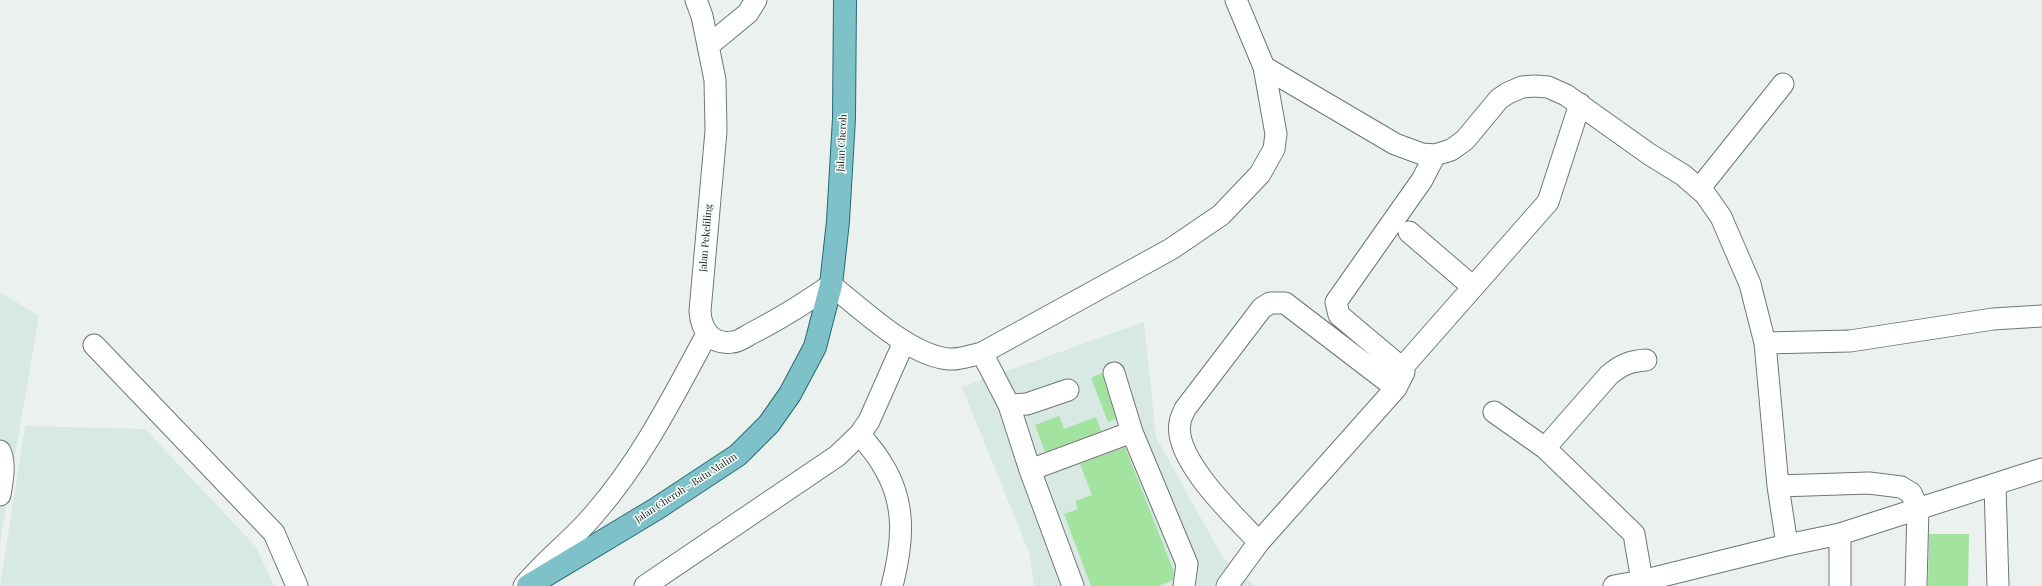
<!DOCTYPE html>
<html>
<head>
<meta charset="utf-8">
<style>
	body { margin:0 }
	canvas { display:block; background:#eaf1ef }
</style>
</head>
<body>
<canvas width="2042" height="586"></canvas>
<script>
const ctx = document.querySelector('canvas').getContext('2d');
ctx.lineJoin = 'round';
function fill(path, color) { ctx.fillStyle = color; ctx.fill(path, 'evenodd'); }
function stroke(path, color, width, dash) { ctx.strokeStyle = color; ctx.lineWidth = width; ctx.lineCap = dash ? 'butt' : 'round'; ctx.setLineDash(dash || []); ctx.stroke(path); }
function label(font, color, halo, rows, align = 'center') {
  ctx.font = font + ' "Playfair Display",serif'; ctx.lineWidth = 3; ctx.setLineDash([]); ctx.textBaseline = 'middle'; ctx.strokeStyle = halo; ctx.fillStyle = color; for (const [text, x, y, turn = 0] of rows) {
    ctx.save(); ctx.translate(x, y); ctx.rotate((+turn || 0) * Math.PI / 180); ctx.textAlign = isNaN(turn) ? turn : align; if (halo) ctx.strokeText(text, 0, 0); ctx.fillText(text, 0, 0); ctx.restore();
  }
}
fill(new Path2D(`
	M0 292 39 316 0 543Z
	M1144 322 1156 437 1223 558 1255 586H1034L1030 555 962 387Z
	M25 426 145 429 256 547 274 586H0Z`), '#d8e8e3');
fill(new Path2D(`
	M1102 373 1116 419 1108 422 1091 378Z
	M1059 416 1064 429 1096 417 1101 431 1045 452 1035 425Z
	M1125 447 1174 572 1173 580 1158 586H1091L1064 514 1078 509 1075 501 1092 495 1080 464Z
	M1929 534H1969L1968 586H1928Z`), '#a1e39f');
const minor = new Path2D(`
	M696 0 702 16 715 80 716 131 700 311C701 330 712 345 732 342 739 342 746 336 752 333 780 319 805 303 831 285 862 309 910 356 949 359 960 360 972 355 982 353L1171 249 1221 215 1260 174 1274 149 1276 134 1264 67 1236 0
	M708 46 748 13 756 0
	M1264 67 1395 144 1422 154 1435 155 1451 150 1465 140 1499 99 1508 93 1522 87 1535 86 1548 87 1566 95 1649 154 1683 175 1705 194 1721 217 1750 284 1765 343 1778 486 1787 545
	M1699 189 1783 84
	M1409 232 1473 287
	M1765 343 1850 341 1993 319 2042 316
	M94 345 274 533 297 586
	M982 353 1009 405 1030 470 1073 586
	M1402 368 1548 202 1580 104
	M1114 373 1132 432
	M1009 405 1027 404 1068 390
	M1494 412 1545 448 1634 534 1642 581
	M860 434C867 444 876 453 882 464 907 503 903 543 892 586
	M1545 448 1609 375C1621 365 1630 361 1646 360
	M0 451C6 464 2 482 0 495
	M1030 470 1132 432 1187 564 1184 586
	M1995 485 1998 586
	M1778 486 1869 483 1901 487 1911 493 1918 508 1916 586
	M1259 542C1236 518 1173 459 1180 423 1180 419 1183 414 1185 409L1262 308 1270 303H1285L1396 388
	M524 586C546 559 574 539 596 512 642 459 674 395 707 334
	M645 586 837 456 860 434 869 421 904 342
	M1227 586 1259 542 1396 388 1404 372 1402 368 1339 315 1336 302 1422 180 1435 155
	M1614 586 1642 581 1787 545 1840 534 2042 469
	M1840 586V534`);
const major = new Path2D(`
	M528 586 656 509 738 455 769 424 790 394 815 347 831 285 838 221 844 118 845 0`);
stroke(minor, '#707674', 23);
stroke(major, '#246b74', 24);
stroke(minor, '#fff', 21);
stroke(major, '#7fc1c8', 22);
label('10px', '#181a1a', '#f8fffc', [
	["Jalan Cheroh",842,143,-87],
	["Jalan Pekeliling",706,238,-85],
	["Jalan Cheroh - Batu Malim",686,488,-33]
]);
</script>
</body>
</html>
